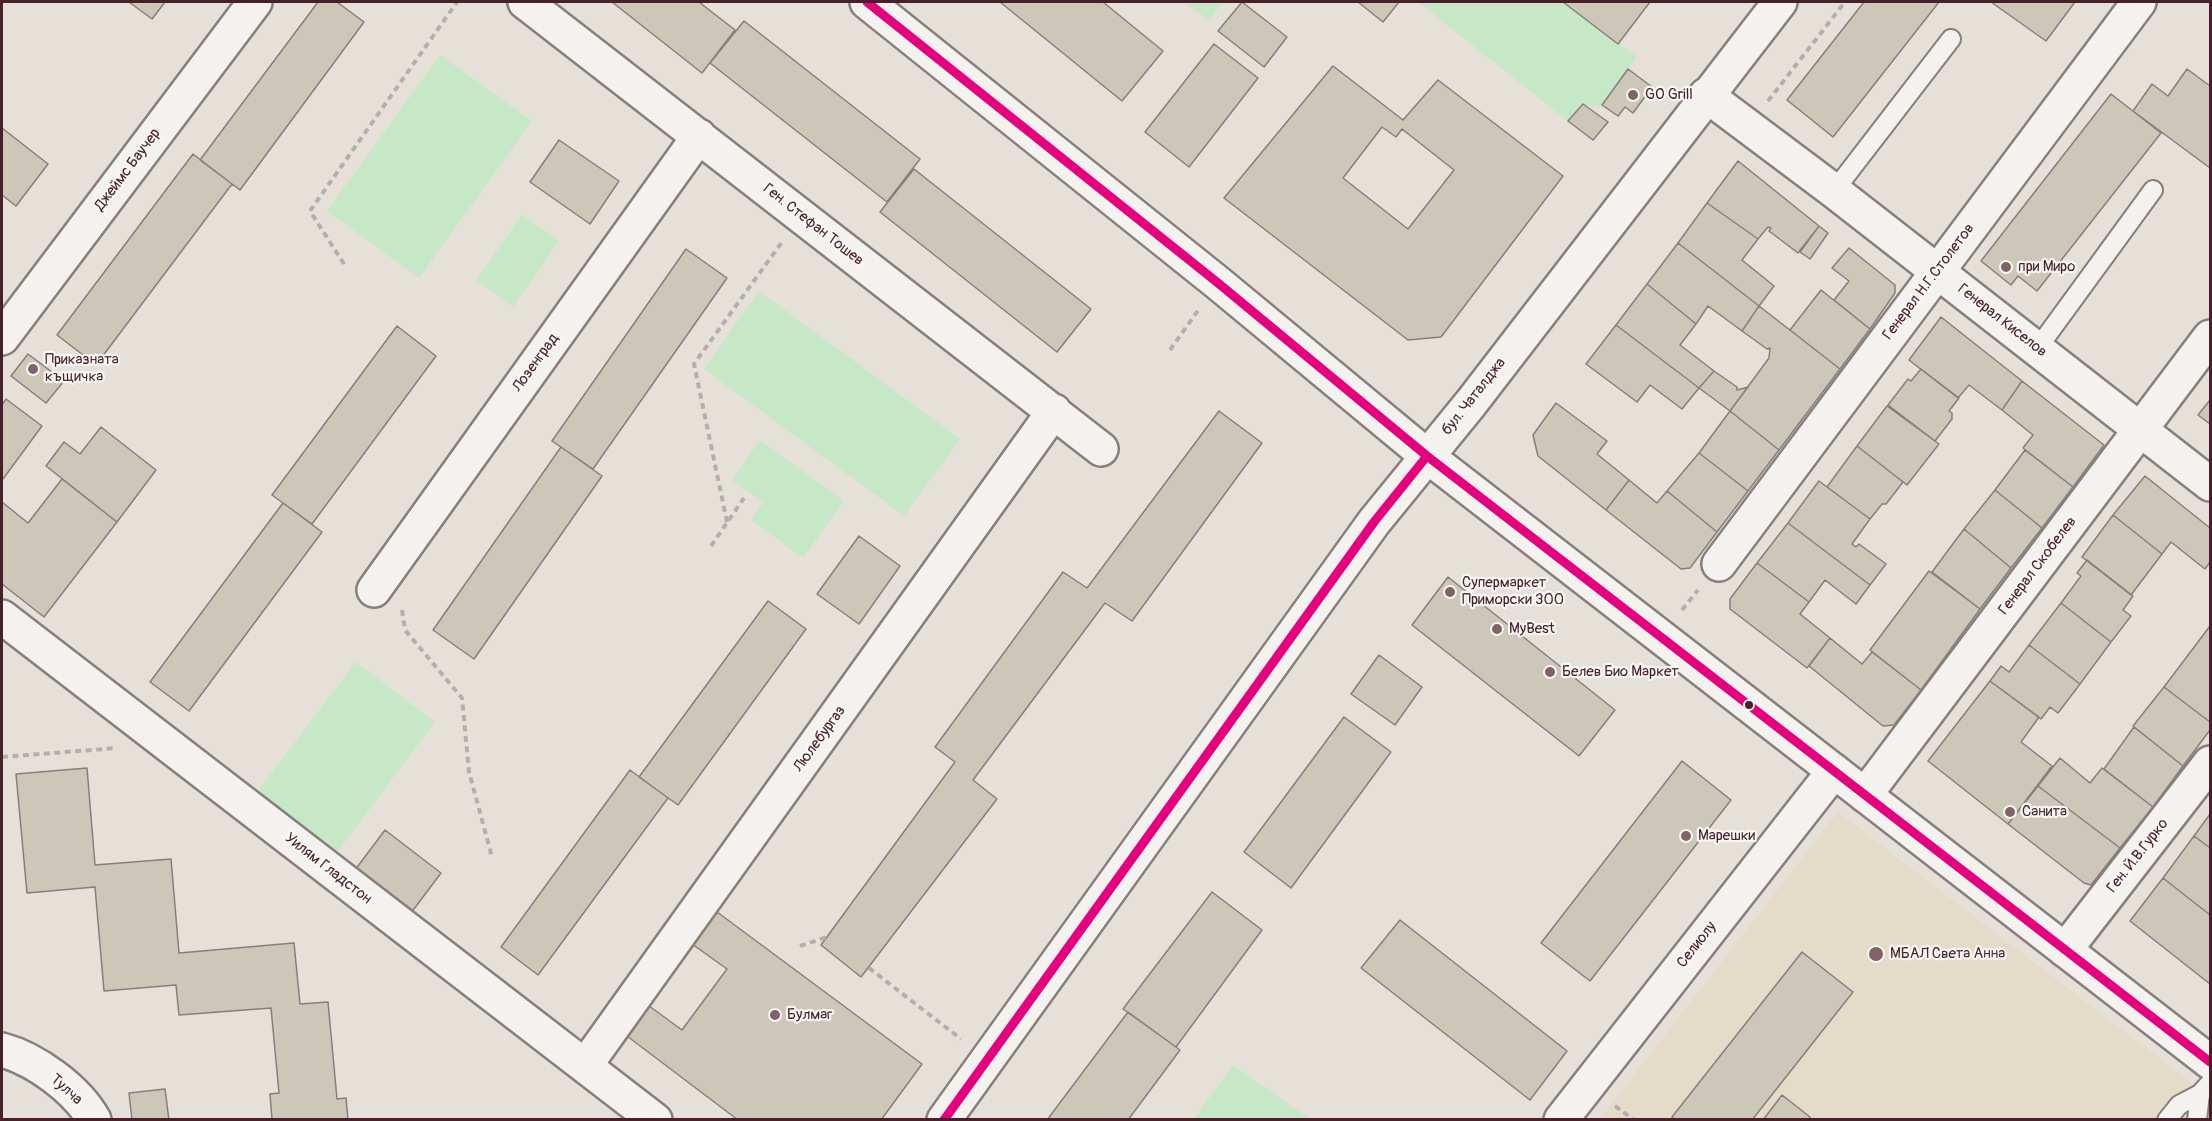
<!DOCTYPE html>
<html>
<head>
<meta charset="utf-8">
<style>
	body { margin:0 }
	#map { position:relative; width:2212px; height:1121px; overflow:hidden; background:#e5e1d8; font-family:Pangolin,sans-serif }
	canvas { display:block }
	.frame { position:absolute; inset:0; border:3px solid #4a1f2b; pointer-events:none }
</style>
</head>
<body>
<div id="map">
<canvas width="2212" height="1121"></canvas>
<div class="frame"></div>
</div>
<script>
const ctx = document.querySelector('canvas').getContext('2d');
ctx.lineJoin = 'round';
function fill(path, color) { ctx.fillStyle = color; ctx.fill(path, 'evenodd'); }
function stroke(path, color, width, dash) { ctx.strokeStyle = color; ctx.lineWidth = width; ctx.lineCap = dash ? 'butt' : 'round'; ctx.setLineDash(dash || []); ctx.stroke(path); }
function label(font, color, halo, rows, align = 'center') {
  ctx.font = font + ' Pangolin,sans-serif'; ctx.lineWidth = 4.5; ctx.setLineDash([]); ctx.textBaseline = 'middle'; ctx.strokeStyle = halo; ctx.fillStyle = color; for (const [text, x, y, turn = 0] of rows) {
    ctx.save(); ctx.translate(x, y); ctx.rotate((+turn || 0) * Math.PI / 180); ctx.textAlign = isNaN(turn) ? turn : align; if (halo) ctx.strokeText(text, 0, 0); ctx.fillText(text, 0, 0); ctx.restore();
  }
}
fill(new Path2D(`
	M1838 812 2210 1097V1120H1599Z`), '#e4dcc9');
fill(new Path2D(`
	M1184 2H1223L1209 20Z
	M1418 2H1563L1637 57 1602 105 1594 107 1582 104 1568 121Z
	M440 55 532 121 419 278 327 211Z
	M522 215 559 241 513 307 476 280Z
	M759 291 960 439 904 516 704 369Z
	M760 440 844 501 803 558 751 520 763 503 732 480Z
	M356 662 435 722 336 854 256 793Z
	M1233 1065 1310 1119H1194Z`), '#c6e8c6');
const building = new Path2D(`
	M129 2H165L152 19Z
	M318 2H337L364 22 240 190 200 160Z
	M612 2H699L735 30 702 73Z
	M1000 2H1103L1163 51 1122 101Z
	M1242 2 1287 37 1264 67 1218 31Z
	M1358 2H1399L1383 22Z
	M1563 2H1650L1618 44Z
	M1864 2H1939L1833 137 1787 100Z
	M1991 2H2075L2046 41Z
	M744 21 920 159 887 202 710 63Z
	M1214 44 1258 78 1189 167 1145 132Z
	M1333 66 1403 120 1438 80 1563 176 1441 337 1408 340 1224 198ZM1382 127 1396 137 1402 129 1454 170 1408 229 1343 178Z
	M1628 69 1652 87 1633 113 1625 107 1618 116 1602 105Z
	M2187 69 2210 86V168L2133 111 2152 84 2168 96Z
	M2111 94 2161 133 2037 291 2018 276 2011 285 1981 261Z
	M1583 104 1608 122 1593 140 1568 121Z
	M2 128 48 164 16 206 2 195Z
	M559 140 619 181 590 224 530 182Z
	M193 154 232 184 96 365 57 335Z
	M1738 161 1819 226 1798 253 1769 231 1771 228 1768 227 1758 239 1707 203Z
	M914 169 1091 309 1057 352 880 212Z
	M1707 203 1758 239 1742 260 1774 286 1759 306 1678 243Z
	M1819 226 1828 233 1810 259 1800 252Z
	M1678 243 1759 306 1742 331 1708 306 1696 324 1647 284Z
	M1849 248 1895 285V293L1870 329 1834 300 1849 281 1832 268Z
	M686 249 727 278 593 469 552 441Z
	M1647 284 1696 324 1680 345 1714 371 1699 388 1616 325Z
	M1821 290 1870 329 1840 369 1790 330Z
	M1759 306 1840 369 1779 450 1730 411 1769 358 1770 348 1767 349 1742 331Z
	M1941 317 2022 381 2002 410 1969 385 1958 398 1909 360Z
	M1616 325 1699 388 1682 409 1650 385 1637 402 1586 364Z
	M397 326 436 356 312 524 272 495Z
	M28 354 64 381 46 403 11 376Z
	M1921 369 1959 398 1949 411 1952 413V419L1935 441 1888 405 1908 379 1911 381Z
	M1714 371 1737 387V390L1748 387 1730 411 1699 388Z
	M2022 381 2104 445 2073 487 2023 448 2033 435 2002 410Z
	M6 399 42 426 3 479 2 478V405Z
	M2210 400V424L2198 415Z
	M1556 403 1607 441 1597 454 1629 480 1606 510 1538 456 1533 435Z
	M1887 406 1939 444 1907 485 1857 446Z
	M1219 411 1262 443 1132 621 1105 603 973 780 997 799 861 977 821 945 955 762 935 747 1063 572 1087 588Z
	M1730 411 1779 450 1748 491 1699 453Z
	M101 427 156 470 117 522 46 466 64 442 80 454Z
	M1857 446 1903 482 1886 504H1882L1870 519 1827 487Z
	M561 447 602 476 474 659 433 630Z
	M2025 450 2073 487 2042 528 1995 490Z
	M1699 453 1748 491 1717 532 1667 491Z
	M2145 476 2210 528V562L2205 569 2171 542 2162 554 2113 515Z
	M62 479 117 522 44 617 2 584V502L28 523Z
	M1629 480 1657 503 1667 491 1717 532 1690 568 1681 569 1606 510Z
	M1819 481 1870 519 1852 544 1856 547 1859 544 1886 564 1870 585 1788 523Z
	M1995 490 2042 528 2011 568 1964 529Z
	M283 503 322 532 189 711 150 682Z
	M2113 515 2162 554 2131 595 2082 557Z
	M1788 523 1870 585 1856 604 1825 580 1809 602 1757 563Z
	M1964 529 2011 568 1980 609 1932 572Z
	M859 536 900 566 859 624 817 594Z
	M2087 560 2133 596 2123 610 2131 616 2111 642 2061 603 2081 576 2077 573Z
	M1757 563 1809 602 1800 614 1830 638 1807 668 1730 609V599Z
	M1929 571 1980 609 1921 690 1870 650Z
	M1448 577 1615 710 1579 756 1412 625Z
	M768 601 806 629 678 805 639 777Z
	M2061 603 2111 642 2080 684 2029 645Z
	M2210 626V722L2164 687Z
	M1830 638 1862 664 1872 652 1921 690 1894 725 1883 726 1809 666Z
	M2029 645 2080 684 2058 713 2050 707 2041 719 1990 681 2001 666 2009 672Z
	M1379 655 1422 687 1395 725 1351 694Z
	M1990 681 2039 717 2021 742 2052 766 2008 824 1928 761Z
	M2164 687 2210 722V730L2183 766 2133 726Z
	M1344 717 1391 752 1291 888 1244 852Z
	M2134 727 2183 766 2153 807 2104 769Z
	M2060 758 2090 783 2102 768 2153 807 2120 848 2038 786Z
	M1682 761 1731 800 1590 981 1541 943Z
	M87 768 95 865 171 859 179 953 294 943 300 1004 328 1002 337 1099 346 1098 348 1120H272L270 1094 279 1093 271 1008 179 1015 176 985 104 991 95 887 27 893 16 774Z
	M630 770 668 798 538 975 501 947Z
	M2038 786 2120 848 2091 885 2084 883 2008 824Z
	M2210 814V848L2194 836Z
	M385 830 441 873 411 913 355 870Z
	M2194 836 2210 848V915L2163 878Z
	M2163 878 2210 915V984L2130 921Z
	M1212 892 1262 930 1176 1047 1123 1009Z
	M709 906 922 1064 881 1120H738L619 1030 641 1000 682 1030 727 969 685 939Z
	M1400 920 1567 1051 1530 1100 1361 968Z
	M1802 952 1853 992 1752 1120H1675L1672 1117Z
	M1128 1012 1180 1050 1128 1120H1047Z
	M165 1089 169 1120H132L129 1093Z
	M1782 1095 1810 1117 1808 1120H1763Z`);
fill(building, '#cdc7ba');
stroke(building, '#887e7c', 1.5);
const service = new Path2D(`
	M1834 191 1951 39
	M2037 349 2153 190
	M2167 1120 2179 1105 2200 1094
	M2197 1120 2200 1094 2210 1083`);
const minor = new Path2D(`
	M525 2 1101 449
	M1706 95 1834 191 2210 484
	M2 338 255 2
	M1719 564 2139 2
	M374 590 699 136
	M2 617 655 1120
	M1865 795 2210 337
	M2065 950 2210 763
	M2 1050C35 1059 77 1089 94 1120
	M585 1066 1054 411
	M1561 1120 1834 771`);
const tertiary = new Path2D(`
	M867 2 1218 283 1427 456 2210 1062
	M944 1120 1374 522 1471 403 1780 2`);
stroke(service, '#887e7c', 22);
stroke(minor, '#887e7c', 38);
stroke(tertiary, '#887e7c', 38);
stroke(new Path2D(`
	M1768 101 1845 2
	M344 264 310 211 457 2
	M1170 350 1199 309
	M727 522 694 364 782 242
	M711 546 744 498
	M402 610 405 630 462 698 469 772 492 857
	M1682 610 1698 590
	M2 757 117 748
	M800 946 827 937
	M869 968 961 1039
	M1615 1106 1634 1120`), '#b4afae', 4, [6, 4.5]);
stroke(service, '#f3f2ef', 18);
stroke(minor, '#f3f2ef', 33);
stroke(tertiary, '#f3f2ef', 33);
stroke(new Path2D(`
	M867 2 1218 283 1427 456 2210 1062
	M944 1120 1374 522 1427 456`), '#e5007d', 9);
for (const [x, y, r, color] of [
	[1633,95,6,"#806368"],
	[2006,267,6,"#806368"],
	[33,369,6,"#806368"],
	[1450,592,6,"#806368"],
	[1497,629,6,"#806368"],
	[1550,672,6,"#806368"],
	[1749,705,5,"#4a1f2b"],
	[2010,812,6,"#806368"],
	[1686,836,6,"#806368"],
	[1876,954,8,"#806368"],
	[775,1015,6,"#806368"]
]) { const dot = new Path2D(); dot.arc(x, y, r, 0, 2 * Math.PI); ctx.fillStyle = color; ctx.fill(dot); stroke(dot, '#f6f6f2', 2); }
label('15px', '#4a1f2b', '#f6f6f2', [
	["GO Grill",1645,95],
	["при Миро",2018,267],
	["Приказната",45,360],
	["къщичка",45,377],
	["Супермаркет",1462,583],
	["Приморски 300",1462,600],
	["MyBest",1509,629],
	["Белев Био Маркет",1562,672],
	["Санита",2022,812],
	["Марешки",1698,836],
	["МБАЛ Света Анна",1890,954],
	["Булмаг",787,1015]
], 'left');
label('15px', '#4a1f2b', '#f6f6f2', [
	["Джеймс Баучер",128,170,-53],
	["Ген. Стефан Тошев",813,225,38],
	["Генерал Н.Г.Столетов",1929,282,-53],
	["Генерал Киселов",2002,321,38],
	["Лозенград",536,363,-54],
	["бул. Чаталджа",1474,397,-52],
	["Генерал Скобелев",2038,566,-53],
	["Люлебургаз",820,739,-54],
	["Ген. Й.В.Гурко",2138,856,-52],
	["Уилям Гладстон",328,869,38],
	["Селиолу",1697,945,-52],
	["Тулча",66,1090,42]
]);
</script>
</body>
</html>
